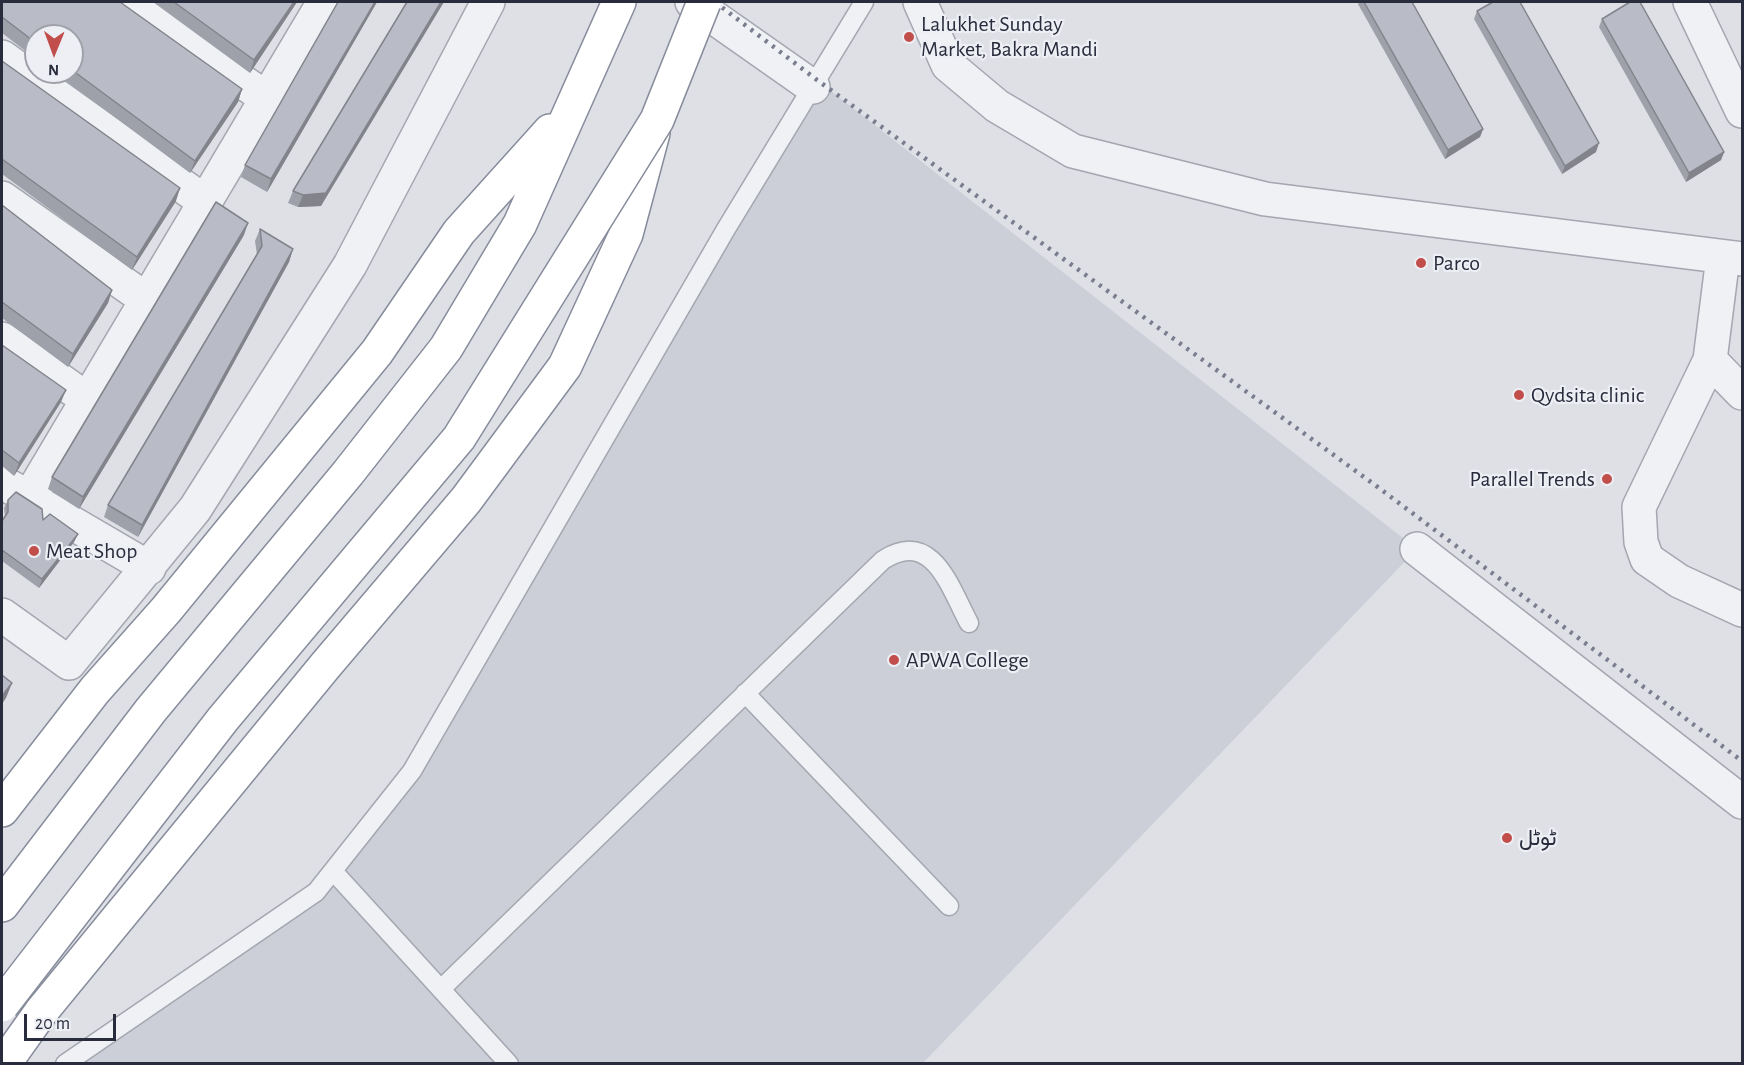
<!DOCTYPE html>
<html>
<head>
<meta charset="utf-8">
<style>
	body { margin:0 }
	#map { position:relative; width:1744px; height:1065px; overflow:hidden; background:#dee0e6; font-family:"Alegreya Sans",sans-serif }
	canvas { display:block }
	.frame { position:absolute; inset:0; border:3px solid #292c3c; pointer-events:none }
	.north { position:absolute; left:24px; top:24px; width:60px; height:60px; box-sizing:border-box; background:#edeff4; border:2px solid #9fa1aa; border-radius:50%; rotate:181deg; font-size:16px; font-weight:700; line-height:24px; text-align:center; color:#292c3c }
	.north::after { content:''; display:block; margin:auto; width:21px; height:27px; background:#c24e4c; clip-path:polygon(50% 0,100% 100%,50% 72%,0 100%) }
	.scale { position:absolute; left:24px; top:1014px; width:92px; height:27px; box-sizing:border-box; border:3px solid #292c3c; border-top:0; padding-left:8px; font-size:18px; line-height:21px; white-space:nowrap; color:#292c3c; -webkit-text-stroke:4px #edeff4; paint-order:stroke }
</style>
</head>
<body>
<div id="map">
<canvas width="1744" height="1065"></canvas>
<div class="frame"></div>
<div class="north">N</div>
<div class="scale">20 m</div>
</div>
<script>
const ctx = document.querySelector('canvas').getContext('2d');
ctx.lineJoin = 'round';
function fill(path, color) { ctx.fillStyle = color; ctx.fill(path, 'evenodd'); }
function stroke(path, color, width, dash) { ctx.strokeStyle = color; ctx.lineWidth = width; ctx.lineCap = dash ? 'butt' : 'round'; ctx.setLineDash(dash || []); ctx.stroke(path); }
function label(font, color, halo, rows, align = 'center') {
  ctx.font = font + ' "Alegreya Sans",Vazirmatn,sans-serif'; ctx.lineWidth = 4.5; ctx.setLineDash([]); ctx.textBaseline = 'middle'; ctx.strokeStyle = halo; ctx.fillStyle = color; for (const [text, x, y, turn = 0] of rows) {
    ctx.save(); ctx.translate(x, y); ctx.rotate((+turn || 0) * Math.PI / 180); ctx.textAlign = isNaN(turn) ? turn : align; if (halo) ctx.strokeText(text, 0, 0); ctx.fillText(text, 0, 0); ctx.restore();
  }
}
fill(new Path2D(`
	M817 80 1417 549 923 1063 65 1064 340 880 412 771Z`), '#cccfd8');
const lane = new Path2D(`
	M745 693 949 906
	M333 871 509 1064
	M441 989 883 560C933 528 950 588 969 623
	M65 1064 316 892 412 771 726 229 864 2`);
const street = new Path2D(`
	M128 2 266 98
	M692 2 813 87
	M920 2 948 65 997 106 1073 151 1265 199 1742 259
	M1690 2 1742 111
	M2 57 205 202
	M2 198 147 300
	M1723 257 1710 360 1639 507 1641 542 1647 559 1679 581 1742 610
	M2 339 88 400
	M1710 360 1742 393
	M2 482 149 568
	M29 498 324 2
	M1417 549 1742 802
	M2 615 69 663 195 509 350 265 488 2`);
const highway = new Path2D(`
	M2 810 95 690 166 610 377 352 459 232 550 131
	M2 905 151 710 348 473 446 348 520 224 619 2
	M4 1064 41 1012 325 666 466 500 565 366 626 234 653 133`);
stroke(lane, '#a4a6b0', 21);
stroke(street, '#a4a6b0', 36);
stroke(highway, '#878c9c', 36);
stroke(lane, '#f0f1f5', 18);
stroke(street, '#f0f1f5', 33);
stroke(highway, '#fff', 33);
stroke(new Path2D(`
	M715 2 817 80 1375 485 1742 761`), '#797d8e', 4.5, [3, 6]);
const highwayBridge = new Path2D(`
	M2 1005 223 719 459 438 657 120 704 2`);
stroke(highwayBridge, '#878c9c', 36, []);
stroke(highwayBridge, '#fff', 33);
fill(new Path2D(`
	M2 2 242 89 238 102 190 173 54 72H72V36H36V59L2 33Z
	M153 2H297L250 73Z
	M338 2H377L267 192 241 177 245 165Z
	M407 2 321 206 298 207 288 203 293 191Z
	M1359 2H1412L1483 129 1480 137 1445 159 1358 4Z
	M1477 11 1596 152 1562 174 1474 19Z
	M1602 19 1724 152 1721 160 1686 182 1599 27Z
	M2 61 176 201 132 270 2 174Z
	M2 205 112 290 108 303 68 367 2 318Z
	M260 229 293 249 289 262 138 537 104 517 108 505 257 255 255 241Z
	M244 235 79 509 48 489 52 477Z
	M2 345 61 402 14 476 2 466Z
	M8 500 43 520 78 534 74 542 39 588 2 561V521L5 516 4 508Z`), '#9fa1aa');
fill(new Path2D(`
	M294 2H297L250 73 254 60Z
	M375 2H377L267 192 271 179Z
	M441 2H444L321 206 298 207 303 195Z
	M242 89 238 102 190 173 195 161Z
	M1483 129 1480 137 1445 159 1448 150Z
	M1599 143 1596 152 1562 174 1565 166Z
	M1724 152 1721 160 1686 182 1689 173Z
	M180 188 176 201 132 270 137 257Z
	M248 223 244 235 79 509 83 497Z
	M293 249 289 262 138 537 142 525Z
	M112 290 108 303 68 367 73 354Z
	M66 390 61 402 14 476 19 463Z
	M78 534 74 542 39 588 42 579Z
	M12 683 6 698 2 704V696Z`), '#82838b');
const building = new Path2D(`
	M2 2H120L242 89 195 161 72 70V36H36V43L2 17Z
	M174 2H294L254 60Z
	M338 2H375L271 179 245 165Z
	M407 2H441L326 193 303 195 293 191Z
	M1364 2H1412L1483 129 1448 150Z
	M1493 2H1520L1599 143 1565 166 1477 11Z
	M1630 2H1640L1724 152 1689 173 1602 19Z
	M2 61 180 188 137 257 2 159Z
	M216 202 248 223 83 497 52 477Z
	M2 205 112 290 73 354 2 302Z
	M260 229 293 249 142 525 108 505 262 246Z
	M2 345 66 390 19 463 2 450Z
	M16 492 42 509 43 520 50 514 78 534 42 579 2 550V521L8 512V500Z
	M2 675 12 683 2 696Z`);
fill(building, '#b9bbc6');
stroke(building, '#82838b', 1.5);
for (const [x, y, r, color] of [
	[909,37,6,"#c24e4c"],
	[1421,263,6,"#c24e4c"],
	[1519,395,6,"#c24e4c"],
	[1607,479,6,"#c24e4c"],
	[34,551,6,"#c24e4c"],
	[894,660,6,"#c24e4c"],
	[1507,838,6,"#c24e4c"]
]) { const dot = new Path2D(); dot.arc(x, y, r, 0, 2 * Math.PI); ctx.fillStyle = color; ctx.fill(dot); stroke(dot, '#edeff4', 2); }
label('22px', '#292c3c', '#edeff4', [
	["Lalukhet Sunday",921,24],
	["Market, Bakra Mandi",921,49],
	["Parco",1433,263],
	["Qydsita clinic",1531,395],
	["Parallel Trends",1595,479,"right"],
	["Meat Shop",46,551],
	["APWA College",906,660],
	["ٹوٹل",1519,838]
], 'left');
</script>
</body>
</html>
